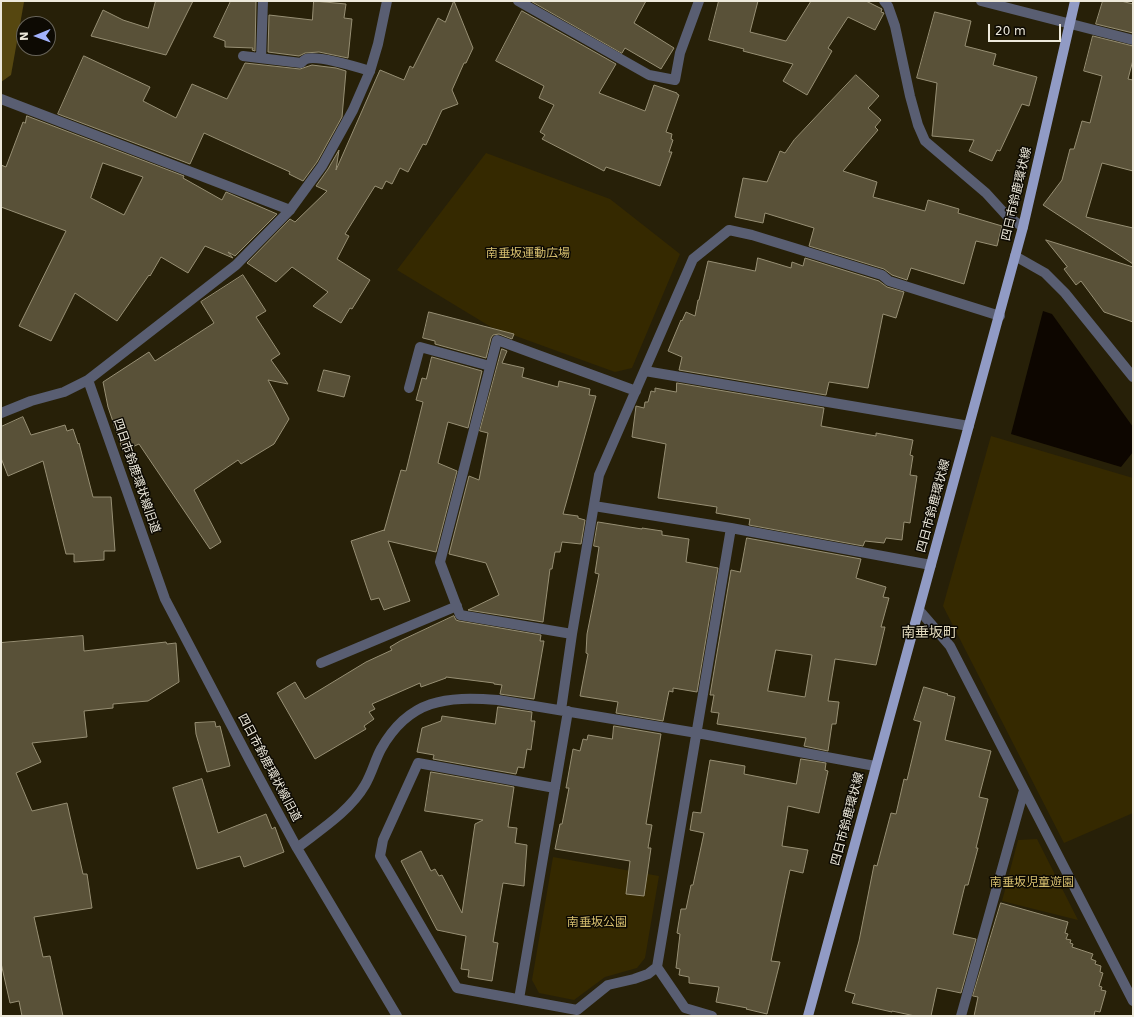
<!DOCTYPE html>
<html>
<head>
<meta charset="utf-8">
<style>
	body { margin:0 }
	#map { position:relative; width:1134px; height:1017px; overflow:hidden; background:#272008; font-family:"DejaVu Sans",sans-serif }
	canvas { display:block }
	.frame { position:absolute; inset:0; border:2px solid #ede9db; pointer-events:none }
	.north { position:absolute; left:16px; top:16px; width:40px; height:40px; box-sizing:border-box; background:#0d0a03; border:1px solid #676359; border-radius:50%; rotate:269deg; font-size:11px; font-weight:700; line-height:16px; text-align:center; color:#ede9db }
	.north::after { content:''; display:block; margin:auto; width:14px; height:18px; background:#a2b2fd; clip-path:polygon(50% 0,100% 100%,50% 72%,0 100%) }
	.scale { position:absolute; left:988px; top:24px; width:73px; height:18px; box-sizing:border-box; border:2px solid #ede9db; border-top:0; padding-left:5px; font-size:12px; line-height:14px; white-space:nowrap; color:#ede9db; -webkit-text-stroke:3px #0d0a03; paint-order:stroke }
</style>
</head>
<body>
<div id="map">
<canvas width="1134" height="1017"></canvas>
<div class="frame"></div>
<div class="north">N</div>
<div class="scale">20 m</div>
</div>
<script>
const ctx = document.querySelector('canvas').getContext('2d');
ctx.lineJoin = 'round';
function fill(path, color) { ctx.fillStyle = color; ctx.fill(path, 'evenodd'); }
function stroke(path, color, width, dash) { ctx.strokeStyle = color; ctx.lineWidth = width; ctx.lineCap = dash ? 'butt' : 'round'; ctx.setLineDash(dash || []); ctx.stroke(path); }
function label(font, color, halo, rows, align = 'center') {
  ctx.font = font + ' "DejaVu Sans","Noto Sans JP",sans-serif'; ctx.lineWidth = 3; ctx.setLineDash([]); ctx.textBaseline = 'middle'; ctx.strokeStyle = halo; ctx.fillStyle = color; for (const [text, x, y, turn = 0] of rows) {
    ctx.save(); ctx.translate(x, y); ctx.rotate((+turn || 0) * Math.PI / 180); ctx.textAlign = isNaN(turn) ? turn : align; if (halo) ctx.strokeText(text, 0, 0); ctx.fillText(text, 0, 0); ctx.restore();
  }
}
fill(new Path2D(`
	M486 153 610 199 680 254 632 368 615 372 491 327 397 270Z
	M991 436 1133 478V813L1064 843 943 606Z
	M1037 839 1078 920 1002 901 1018 840Z
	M553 857 659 876 645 958 637 968 605 977 574 1000 539 993 532 980Z`), '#352900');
fill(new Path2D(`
	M1 1 24 2 11 75 1 82Z`), '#564710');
fill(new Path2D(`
	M1043 311 1052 314 1133 427V452L1121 467 1011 434Z`), '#0d0600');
const building = new Path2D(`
	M156 1H193L166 55 91 36 103 10 123 20 148 28Z
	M231 1H256L255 51 252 50 253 48 225 47V41L214 37Z
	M314 1 346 4 344 18 352 19 348 58 319 52 305 53 299 56 268 52 269 15 312 20Z
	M454 1 473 48 466 63H464L452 90 458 104 442 110 426 145 423 144 408 172 400 168 392 184 386 181 382 189 375 186 345 234 349 236 337 259 370 280 352 309 350 308 341 323 313 306 328 292 292 267 276 282 247 263 290 219 295 222 327 191 316 186 328 169 339 150 336 170 380 70 404 80 410 66 413 68 438 18 445 22Z
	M531 1H646L634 23 674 48 661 69 625 48 622 53Z
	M719 1H758L750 32 786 41 811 1H866L882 9 881 12 884 13 875 30 848 17 828 48 832 51 807 95 783 81 793 64 743 51 744 49 709 40Z
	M1103 1H1121L1133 4V33L1096 24Z
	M522 11 616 64 599 93 645 111 654 85 677 93V94L679 95 666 132 672 134 671 139 673 140 669 152H672L660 186 606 167 604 171 542 139 545 135 540 132 554 105 539 98 544 86 496 61Z
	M935 12 971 21 965 46 996 54 993 65 1037 77 1029 106 1022 104 1000 151 997 150 992 161 969 151 974 140 932 136 937 83 917 78Z
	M1093 36 1133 46V60L1128 79 1133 80V171L1102 163 1086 217 1133 228V264L1043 205 1062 180 1070 149H1074L1082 121 1090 123 1102 76 1084 71Z
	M84 56 150 87 143 101 176 118 192 84 227 99 245 63 300 69 312 65 336 68 346 71 342 117 317 162 303 181 289 174 290 172 204 133 190 164 58 114Z
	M856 75 879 96 868 108 881 120 875 127 878 130 843 171 877 182 873 197 925 211 928 200 959 209 958 213 1002 226 997 246 976 241 964 284 911 268 907 280 892 275 884 269 809 246 814 228 765 213 763 223 735 217 743 178 767 182 780 151 785 153 794 140Z
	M27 116 184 176 183 178 222 200 226 192 277 214 235 256 228 252 233 258 205 246 188 273 161 257 150 276 149 275 117 321 75 293 51 341 19 326 66 231 1 207V165L6 167 23 122 25 123ZM103 163 143 177 124 215 91 198Z
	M1046 240 1133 267V322L1104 312 1081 281 1076 285 1064 269 1067 267Z
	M758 258 791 268 792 262 803 266 805 258 879 281 887 287 904 292 896 318 883 314 868 388 829 382 826 395 679 370 682 357 668 351 681 320 682 321 686 312 695 316 698 300H699L708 261 755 271Z
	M243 275 266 311 256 317 280 354 271 360 288 384 268 380 289 419 274 444 241 464 238 460 194 490 221 542 210 549 139 444 123 451 108 407 103 382 149 352 155 361 214 323 201 302Z
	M429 312 514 334 512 339 499 334 493 335 491 338 486 358 435 344V341L423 338Z
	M502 349 507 351 502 363 524 368 522 377 558 387 559 381 590 389 589 395 596 396 563 514 578 516V518L585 520 581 544 562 542 560 552H555L552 569H550L543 622 468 610 499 595 486 563 449 554 469 476 479 480 488 433 480 431Z
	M432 357 482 371 468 428 448 422 438 463 457 471 436 552 388 541 410 601 384 610 379 598 371 600 351 541 384 530V531L401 470 406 471 423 402 416 400 422 378 426 379Z
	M324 370 350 376 344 397 318 391Z
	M677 383 824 408 821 426 876 436V433L913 440 910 455 913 456 910 475 917 476 910 523 904 522 902 540 886 538 884 543 865 541 863 546 749 525 750 519 716 513 717 507 658 498 666 444 632 437 636 406 644 408 645 402H648L651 391 655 392V388L676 392Z
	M23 417 31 435 65 425 67 431 73 429 78 444 79 443 93 497H111L115 551H104V560L74 562V554H66L43 461 8 476 1 458V427Z
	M598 522 642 529V528L662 531V535L689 539 686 562 718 568 697 692 673 688V692L669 691 663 721 616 713 618 702 580 696 588 654 586 653 587 634 599 574 595 573 599 547 594 546Z
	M747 538 861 559 856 578 886 587 883 597 889 598 881 627H885L876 665 835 659 828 701 839 702 836 724H832L828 751 804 746 806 738 717 724 719 713 711 712 714 695H710L731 570 740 572ZM776 650 812 655 805 697 768 691Z
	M454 616 456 620 459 621 541 635 540 641H544L534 699 500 694 502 685 494 684V683L446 677V678L421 687 420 683 372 704 375 709 369 712 374 719 364 726 366 729 315 759 277 693 295 682 305 699 366 662 392 650 390 647 400 641Z
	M83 636 84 651 166 642 167 644 176 643 179 682 148 701 113 704V708L84 711 87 737 32 743 41 762 16 773 32 811 67 803 83 874H87L92 908 34 917 43 957 50 956 63 1016H22L19 1001 10 1003 1 963V643Z
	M924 687 948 694 947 695 955 697 945 740 991 751 979 797 988 799 976 848H978L968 885H965L953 934 976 939 961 993 937 988 931 1016H915L892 1011V1012L852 1003 855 994 845 991 859 941 874 865 877 866 891 813 896 814 904 779 907 780 921 722 914 720Z
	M498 707 532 712 531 721H535L531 750 527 749 524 768 518 767 516 774 433 759 434 755 417 752 422 728 441 721 442 716 495 724Z
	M215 722 216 727 220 726 230 766 207 772 196 734 195 723Z
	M614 726 661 734 646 824 652 825 648 848H651L644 896 626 894 630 861 555 849 560 824H562L569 788H566L573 749 580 751 583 739 587 740 588 735 612 739Z
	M801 759 826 763 825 770 828 771 819 813 788 806 782 846 808 850 803 873 790 870 771 961 780 962 767 1014 746 1009 747 1008 716 1002 719 987 689 983V977L679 975 680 969 676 968 680 934 677 933 681 909H686L691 885H693L704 833 690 830 693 812 701 813 710 760 745 766 744 774 796 784Z
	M431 772 514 787 508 827 517 828 515 843 527 845 524 886 503 883 493 942 498 943 492 981 468 977 469 970 461 969 466 936 437 930 401 861 421 851 431 871 435 869 439 876 442 875 462 913 475 824 483 820 425 811Z
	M202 779 218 833 266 814 272 829 275 827 284 852 244 867 240 856 197 869 173 788Z
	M1001 903 1068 922 1065 933 1068 934 1066 939 1071 940 1070 943 1073 944 1072 947 1093 954 1091 959 1096 961 1095 964 1101 966 1100 972 1103 973 1099 986 1102 987 1101 990 1106 991 1100 1012 1095 1011 1094 1016H974L978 997 973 996Z`);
fill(building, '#595138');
stroke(building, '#978f74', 1);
stroke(new Path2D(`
	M884 1 888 6 895 26 910 96 918 125 925 141 986 193 1007 216 1023 227
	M243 56 301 63C302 62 304 60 306 59 317 55 357 67 370 71
	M261 58 263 1
	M1 99 290 210
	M409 388 420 347 490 366`), '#595e72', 10);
stroke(new Path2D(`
	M518 1 649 75 675 80 680 53 699 1
	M981 1 1133 40
	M1015 256 1045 273 1065 293 1133 377
	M645 371 969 426
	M88 380 165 599 250 761 297 848 397 1016
	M1 413 31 401 64 392 88 380 236 265 290 210 322 166 353 110 370 71 378 44 387 1
	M594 506 731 528 931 565
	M919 610 950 646 1133 1001
	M572 634 460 615 440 562 497 340 636 391
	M321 663 457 606
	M561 710 572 634 599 475 693 259 729 230 752 235 882 275 889 281 1000 316
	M555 788 418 763 383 840 380 856 457 988 577 1010 608 985 634 979 648 974 657 967 731 528
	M297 848C320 830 350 811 365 785 372 773 375 760 381 749 409 699 446 696 498 700L697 733 875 766
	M657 967 685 1008 712 1016
	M519 999 568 711
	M961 1016 1024 790`), '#595e72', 10);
stroke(new Path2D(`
	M808 1016 1023 227 1075 1`), '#919bc5', 10);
label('12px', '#ede9db', '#0d0a03', [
	["四日市鈴鹿環状線",1017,194,-77],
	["四日市鈴鹿環状線旧道",136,476,71],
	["四日市鈴鹿環状線",934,506,-75],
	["四日市鈴鹿環状線旧道",269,768,62],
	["四日市鈴鹿環状線",848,819,-75]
]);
label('12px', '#d6be6e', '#0d0a03', [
	["南垂坂運動広場",528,254],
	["南垂坂児童遊園",1032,883],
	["南垂坂公園",597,923]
]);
label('14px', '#e4dcbf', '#0d0a03', [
	["南垂坂町",929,633]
]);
</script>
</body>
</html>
